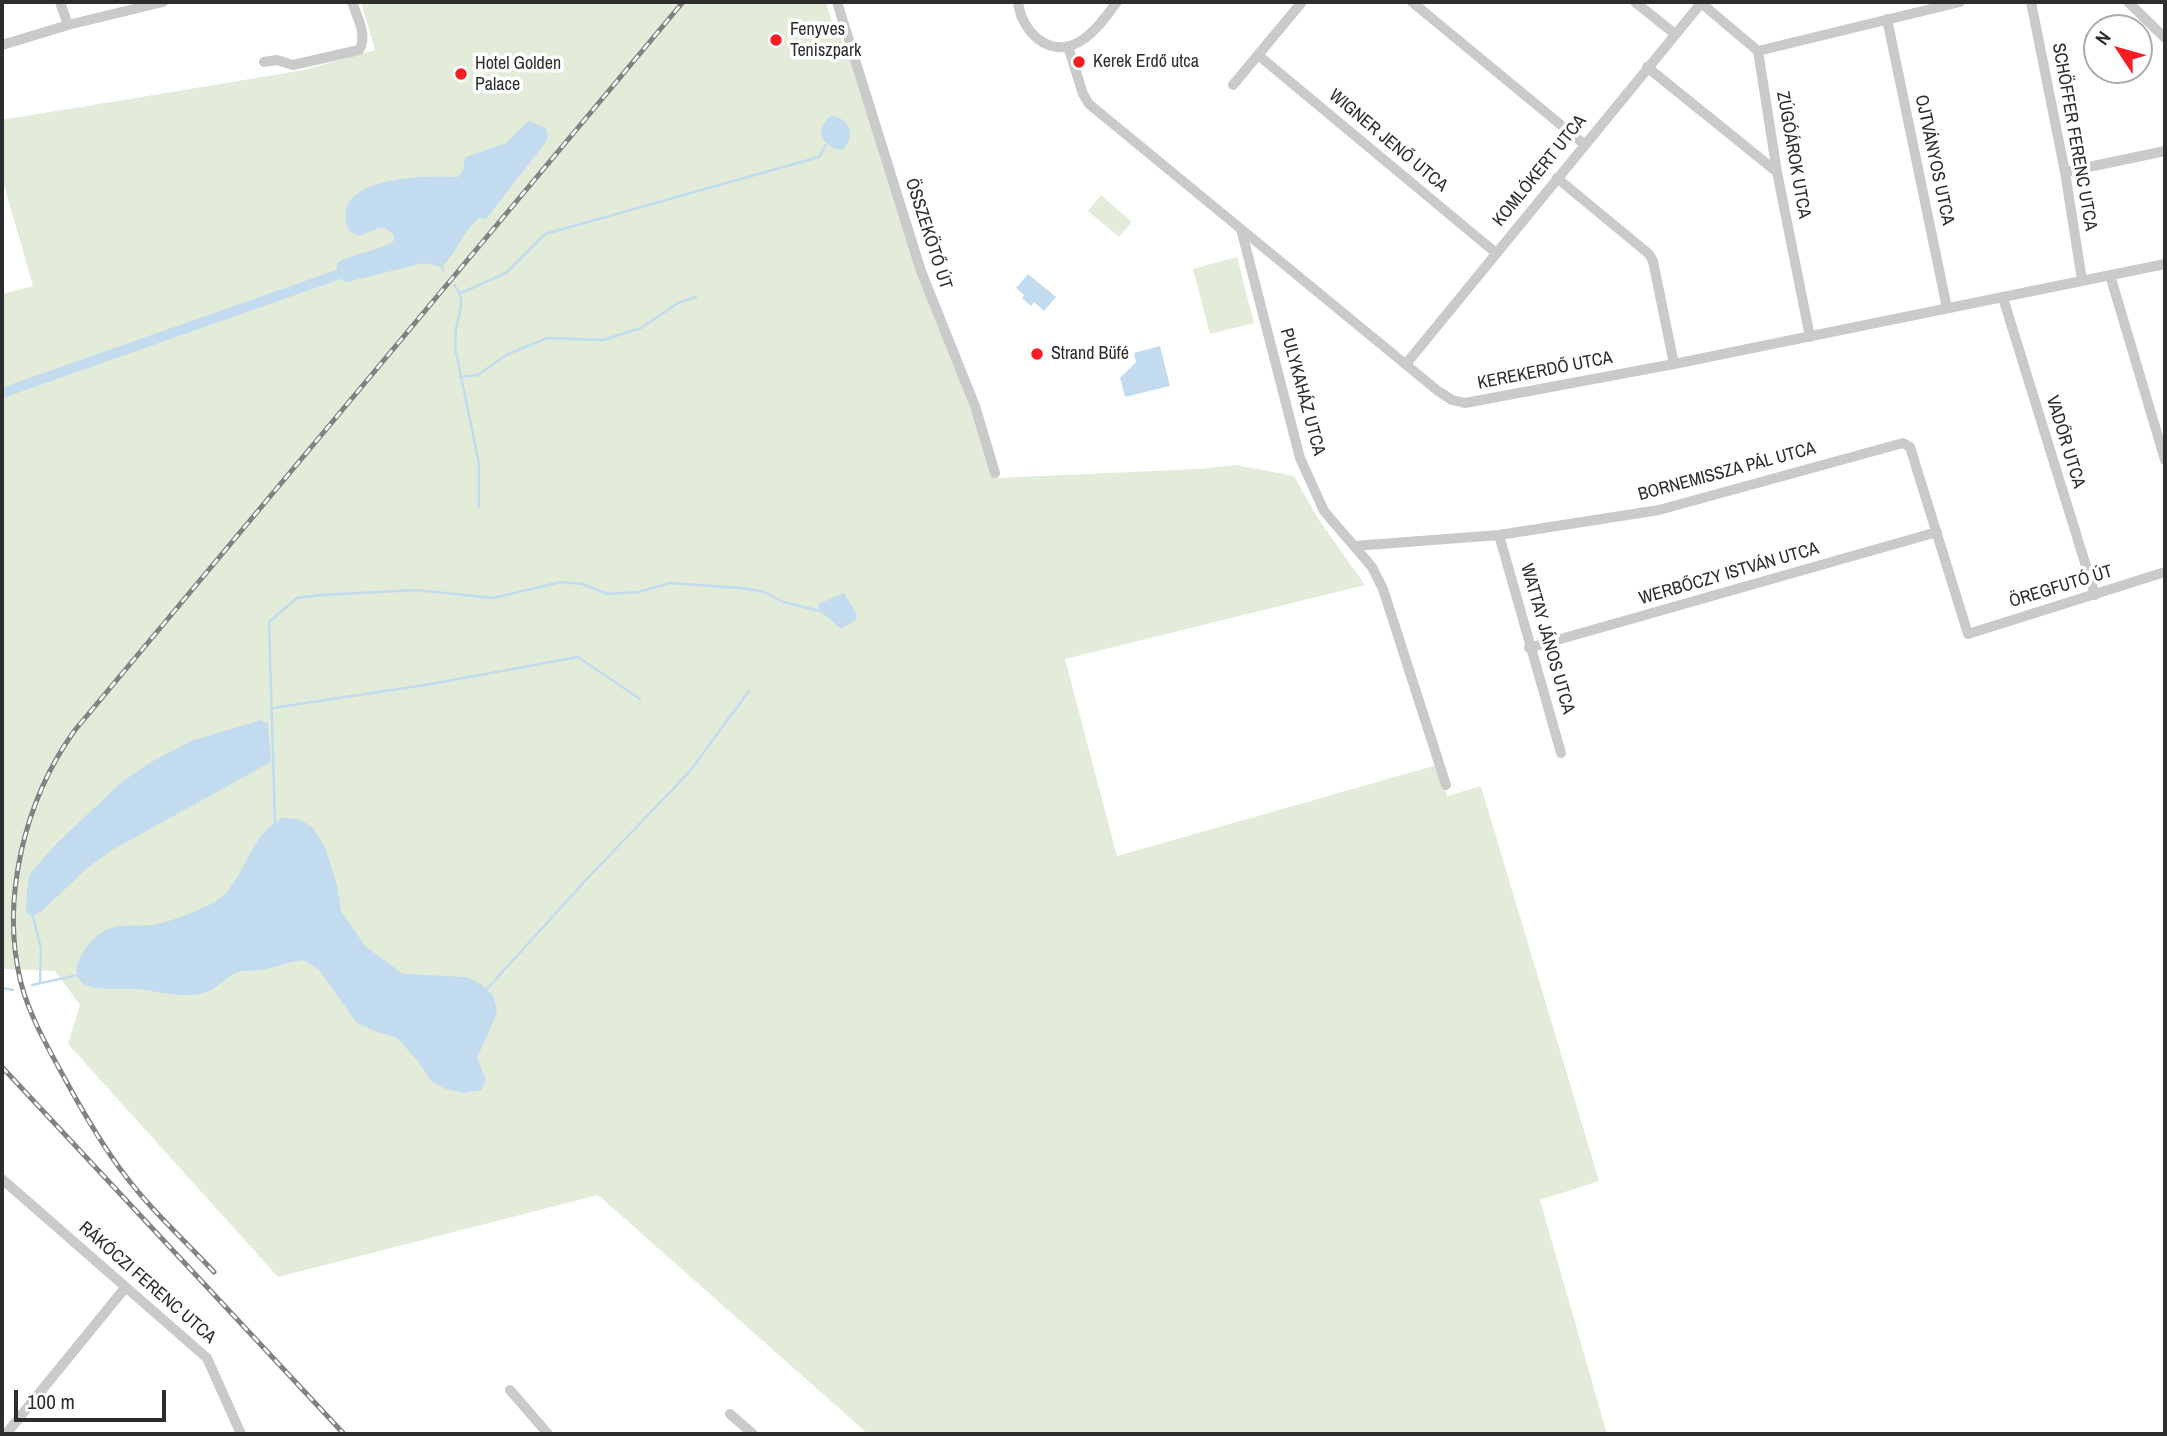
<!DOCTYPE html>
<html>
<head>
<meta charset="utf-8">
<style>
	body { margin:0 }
	#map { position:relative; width:2167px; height:1436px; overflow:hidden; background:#fff; font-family:"Archivo Narrow",sans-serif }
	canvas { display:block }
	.frame { position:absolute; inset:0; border:4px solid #2d2d2d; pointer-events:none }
	.north { position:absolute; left:2083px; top:14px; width:70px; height:70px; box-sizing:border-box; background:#fff; border:2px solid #ababab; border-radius:50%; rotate:306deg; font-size:19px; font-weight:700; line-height:28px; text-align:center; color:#2d2d2d }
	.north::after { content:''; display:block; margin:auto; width:24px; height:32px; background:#f61d23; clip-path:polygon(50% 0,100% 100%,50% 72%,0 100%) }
	.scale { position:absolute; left:14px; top:1390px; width:152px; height:32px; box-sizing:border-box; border:4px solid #2d2d2d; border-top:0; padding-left:9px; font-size:21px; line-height:24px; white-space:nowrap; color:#2d2d2d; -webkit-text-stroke:5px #fff; paint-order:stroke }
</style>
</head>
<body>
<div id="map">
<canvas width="2167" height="1436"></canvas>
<div class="frame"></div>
<div class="north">N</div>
<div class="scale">100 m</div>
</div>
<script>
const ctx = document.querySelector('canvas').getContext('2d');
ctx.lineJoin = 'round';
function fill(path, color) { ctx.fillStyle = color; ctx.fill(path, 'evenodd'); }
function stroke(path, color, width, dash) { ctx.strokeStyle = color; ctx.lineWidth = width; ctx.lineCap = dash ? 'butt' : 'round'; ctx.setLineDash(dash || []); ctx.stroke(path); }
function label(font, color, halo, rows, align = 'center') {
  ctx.font = font + ' "Archivo Narrow",sans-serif'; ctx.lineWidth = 7; ctx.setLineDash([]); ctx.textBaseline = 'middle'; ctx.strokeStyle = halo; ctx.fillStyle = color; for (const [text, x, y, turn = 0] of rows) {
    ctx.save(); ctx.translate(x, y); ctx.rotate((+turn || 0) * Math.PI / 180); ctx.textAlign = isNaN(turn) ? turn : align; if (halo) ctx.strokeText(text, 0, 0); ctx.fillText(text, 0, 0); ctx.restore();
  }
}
fill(new Path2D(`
	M361 2H826L831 19 866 89 890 176 996 478 1199 469 1236 465 1294 476 1317 517 1365 585 1065 659 1117 856 1437 765 1447 796 1481 786 1599 1181 1540 1200 1607 1434H868L598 1195 278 1277 68 1044 80 1005 55 971 2 969V294L33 286 2 178V120L304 70 375 50Z
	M1101 195 1132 222 1119 237 1088 211Z
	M1237 257 1254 323 1210 334 1193 269Z`), '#e2ecd9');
fill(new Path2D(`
	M831 116C850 117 856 137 843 150 824 149 812 129 831 116Z
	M529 121 546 128 548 136 545 143 486 219 479 218C463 231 457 252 442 267L424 263 347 282 342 280 337 275V263C352 253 388 249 394 240V235L385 228H379L359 236 349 231C325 176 425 175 458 177L464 169V160L466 157 506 143Z
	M1028 274 1056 297 1044 311 1034 302 1031 306 1022 298 1024 295 1016 288Z
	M1160 346 1170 386 1125 397 1120 378 1136 362 1134 353Z
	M844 593 857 615 856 620 841 629 820 611 818 604Z
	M261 720 268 723 271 762 112 850 86 869 42 911 33 916 26 913 27 891 29 877 33 870 56 844 123 781 153 761 191 741Z
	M282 818 299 819 313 828 325 847 337 885 341 911 365 946 403 974 467 977 482 985 494 997 497 1013 477 1058 486 1080 481 1090 463 1093 443 1088 430 1080 418 1061 396 1037 376 1032 356 1022 319 970 303 960C289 962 276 967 262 970 255 971 247 970 241 971 227 975 218 989 204 993 181 999 158 991 136 989 114 988 61 996 81 956 86 946 95 935 106 930 121 923 137 927 153 925 172 921 196 912 213 903 246 885 244 839 282 818Z`), '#c3dbee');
stroke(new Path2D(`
	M442 267 443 271
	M454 285C467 301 459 312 456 329 455 335 456 341 455 347L479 464V507
	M461 293 506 273 545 234 819 157 826 145
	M460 377 478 375 506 355 547 338 603 340 641 328 678 303 696 297
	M273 708 431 684 578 657 640 699
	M275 823 269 622 297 598 321 595 416 590 493 598 561 582 582 584 608 594 639 592 670 583 741 588 765 592 783 602 820 611
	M33 916 41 949 40 983
	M32 985 78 975
	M2 988 13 990
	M486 990 585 881 690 771 749 691`), '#c3dbee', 2.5);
stroke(new Path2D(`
	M2 393 337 275`), '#c3dbee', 10);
stroke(new Path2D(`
	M60 2 68 25
	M837 2 921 271 975 406 995 473
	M1018 2C1021 31 1049 59 1079 42 1095 33 1106 16 1117 2
	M1412 2 1584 144
	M1635 2 1675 34
	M2031 2 2065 172 2082 280
	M2128 2 2165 38
	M1701 3 1758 51 1777 172 1810 337
	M1887 19 1947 308
	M2 45 68 25 163 2
	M1068 46 1083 94 1089 104 1438 391 1452 400 1465 403 1674 364 2165 264
	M1758 51 1960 2
	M1258 55 1496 253
	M264 62 277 60 293 65 359 50C368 36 357 17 352 2
	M1647 67 1777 172
	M1233 85 1302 2
	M2065 172 2165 151
	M1557 178 1649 254 1653 261 1674 364
	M1241 229 1300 458 1324 511 1372 567 1383 589 1446 785
	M2110 275 2165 460
	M2003 298 2095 595
	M1406 364 1702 2
	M1499 535 1561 753
	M1354 546 1499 535 1659 510 1903 443 1910 447 1968 634 2165 572
	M1529 648 1937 532
	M2 1179 207 1358 241 1434
	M510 1390 548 1434
	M730 1414 753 1434
	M6 1434 125 1288`), '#cacaca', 10);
const rail = new Path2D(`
	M2 1067 344 1434
	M214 1272C184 1240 150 1209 124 1174 101 1144 83 1112 65 1079 48 1048 30 1017 21 983 0 899 25 799 75 730L683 2`);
stroke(rail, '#828282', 5);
stroke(rail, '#fff', 2.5, [8]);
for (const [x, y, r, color] of [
	[776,40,7,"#f61d23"],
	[1079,62,7,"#f61d23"],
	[461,74,7,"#f61d23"],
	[1037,354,7,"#f61d23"]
]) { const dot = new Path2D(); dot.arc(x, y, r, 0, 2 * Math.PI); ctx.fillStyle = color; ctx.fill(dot); stroke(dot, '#fff', 2.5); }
label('18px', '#2d2d2d', '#fff', [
	["Fenyves",790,30],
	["Teniszpark",790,51],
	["Kerek Erdő utca",1093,62],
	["Hotel Golden",475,64],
	["Palace",475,85],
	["Strand Büfé",1051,354]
], 'left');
label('18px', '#2d2d2d', '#fff', [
	["SCHÖFFER FERENC UTCA",2074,137,80],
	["WIGNER JENŐ UTCA",1388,141,40],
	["ZÚGÓÁROK UTCA",1793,155,80],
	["OJTVÁNYOS UTCA",1934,160,78],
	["KOMLÓKERT UTCA",1540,171,-51],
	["ÖSSZEKÖTŐ ÚT",928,234,72],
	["KEREKERDŐ UTCA",1545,371,-11],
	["PULYKAHÁZ UTCA",1302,392,75],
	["VADŐR UTCA",2065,442,73],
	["BORNEMISSZA PÁL UTCA",1727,472,-15],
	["WERBŐCZY ISTVÁN UTCA",1729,574,-16],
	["ÖREGFUTÓ ÚT",2061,587,-17],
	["WATTAY JÁNOS UTCA",1547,639,74],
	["RÁKÓCZI FERENC UTCA",147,1283,41]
]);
</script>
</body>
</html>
